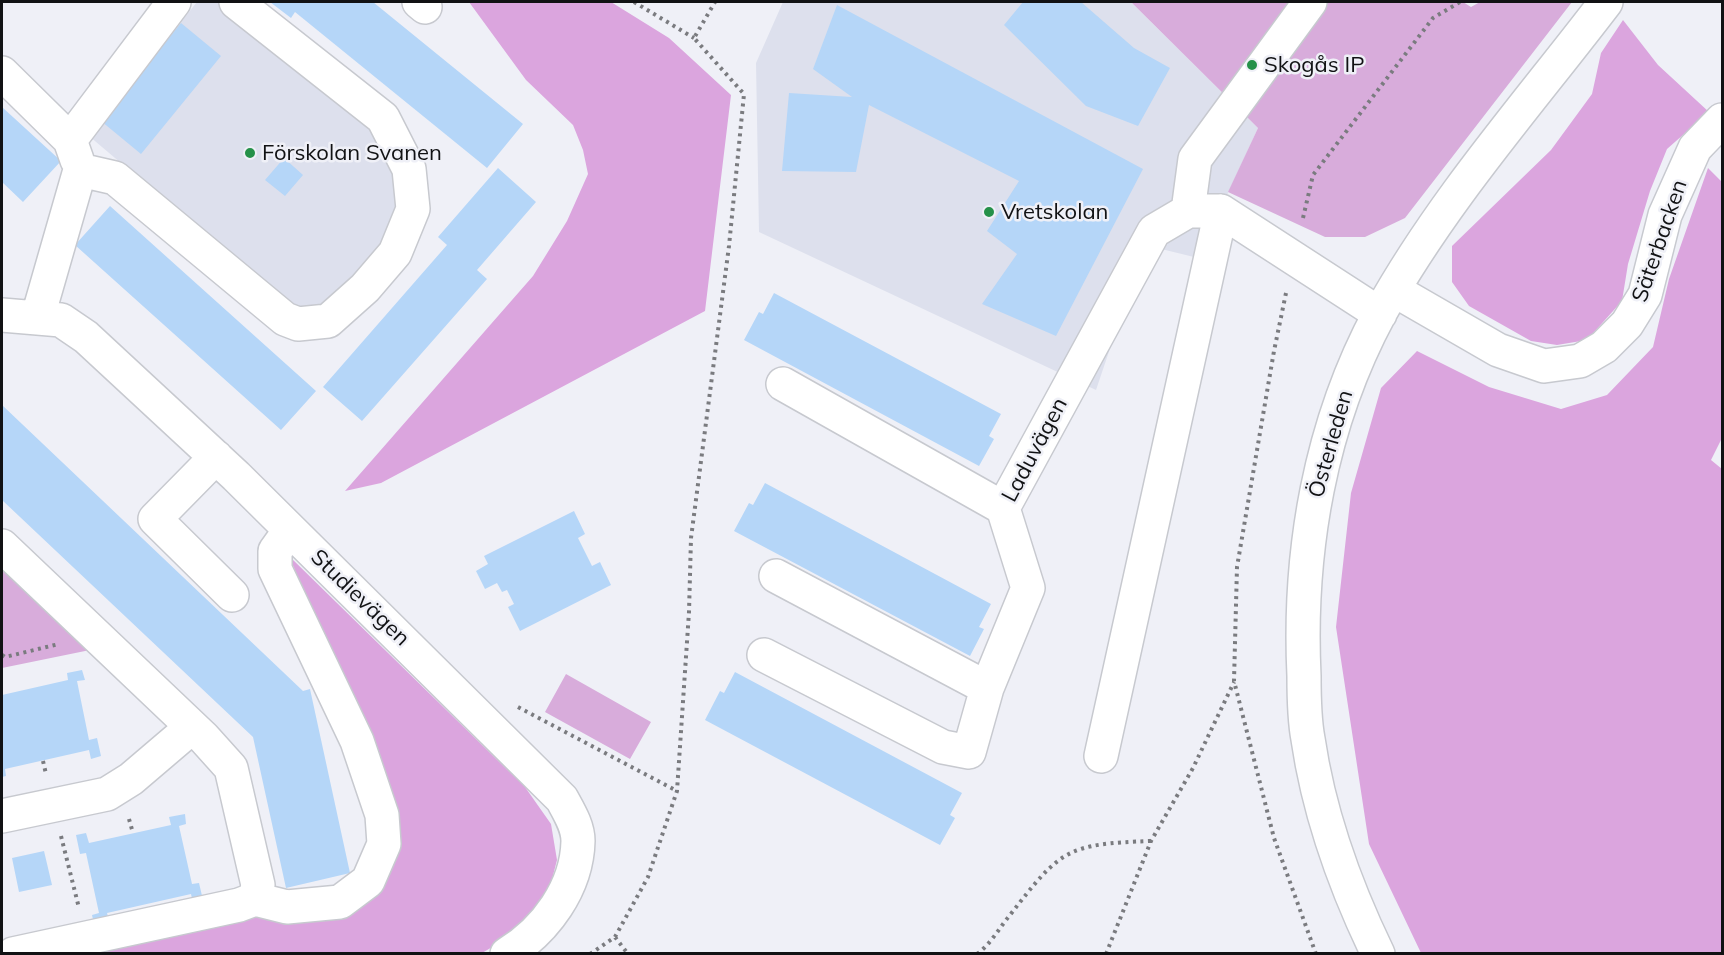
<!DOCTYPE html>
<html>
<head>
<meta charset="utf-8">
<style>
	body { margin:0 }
	#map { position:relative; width:1724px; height:955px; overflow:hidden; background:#eff0f7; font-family:Mulish,sans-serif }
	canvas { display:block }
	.frame { position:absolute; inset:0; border:3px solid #111214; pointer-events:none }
</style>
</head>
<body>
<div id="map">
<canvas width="1724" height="955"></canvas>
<div class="frame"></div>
</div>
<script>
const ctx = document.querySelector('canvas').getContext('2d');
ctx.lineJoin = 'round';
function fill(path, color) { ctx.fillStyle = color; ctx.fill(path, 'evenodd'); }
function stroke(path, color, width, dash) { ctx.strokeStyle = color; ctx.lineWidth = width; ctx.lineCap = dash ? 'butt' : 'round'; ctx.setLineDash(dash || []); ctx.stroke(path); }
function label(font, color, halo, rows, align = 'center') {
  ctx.font = font + ' Mulish,sans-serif'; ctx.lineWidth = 5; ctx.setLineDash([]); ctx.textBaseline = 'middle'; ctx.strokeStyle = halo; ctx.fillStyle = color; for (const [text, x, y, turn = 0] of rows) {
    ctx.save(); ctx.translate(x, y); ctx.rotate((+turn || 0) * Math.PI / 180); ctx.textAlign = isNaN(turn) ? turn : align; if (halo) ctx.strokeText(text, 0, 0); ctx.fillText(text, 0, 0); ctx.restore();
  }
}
fill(new Path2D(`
	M197 2H219L374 122 399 170 402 207 365 271 322 305 297 312 89 136Z
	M783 2H1131L1258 128 1198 258 1145 245 1096 390 759 232 756 63Z`), '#dde0ed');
fill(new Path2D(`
	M1131 2H1463L1471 7 1480 2H1572L1405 218 1365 237H1325L1228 192 1258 128Z
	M2 563 90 650 2 668Z
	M566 674 651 722 630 759 545 712Z`), '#d8acdb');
fill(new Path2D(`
	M469 2H611L669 38 731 95 705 311 381 483 345 491 533 276 567 221 588 174 583 150 573 125 526 80Z
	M1623 20 1658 65 1709 112 1667 149 1650 191 1628 264 1622 301 1587 340 1557 345 1531 341 1469 306 1452 282V246L1551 150 1592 94 1601 53Z
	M1708 168 1722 182V438L1711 460 1722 469V953H1421L1369 844 1336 627 1351 493 1381 388 1417 351 1489 387 1561 409 1607 395 1653 347 1669 279Z
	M289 556 525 787 551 824 557 860 548 895 506 939 482 953 78 954V950L259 917H337L355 911 373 897 386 878 337 672Z`), '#dba5de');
fill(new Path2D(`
	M270 2H373L523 124 487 168 295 12 291 18Z
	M1023 2H1081L1134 48 1170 68 1138 126 1086 106 1004 25Z
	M837 5 1143 169 1056 336 982 304 1017 254 987 231 1019 181 869 105 856 172 782 171 789 93 852 97 813 69Z
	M181 23 221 56 141 154 101 121Z
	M2 107 61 161 23 202 2 182Z
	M284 158 303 175 285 196 265 180Z
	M498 168 536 202 477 270 487 279 362 421 323 387 447 245 438 237Z
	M110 206 316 391 281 430 75 245Z
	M774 293 1001 414 989 436 994 439 979 466 744 340 759 312 763 314Z
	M2 405 303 691 310 689 350 873 286 888 253 737 2 500Z
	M765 483 991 604 979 627 984 629 970 656 734 531 749 503 753 505Z
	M574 511 585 534 578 538 592 566 600 562 611 585 520 631 508 607 514 604 507 590 502 592 497 583 485 589 476 571 488 564 484 556Z
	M82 670 85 680 77 681 89 740 97 738 101 756 91 759 89 750 5 769 6 776 2 777V695L68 680 67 673Z
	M735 672 962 793 950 815 955 818 940 845 705 720 720 691 724 693Z
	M185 814 186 824 179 826 192 884 199 883 203 900 193 903 191 894 107 913 109 920 94 924 92 915 99 913 86 853 80 854 76 835 86 833 89 843 171 825 169 817Z
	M44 851 52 885 19 892 12 858Z`), '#b5d6f8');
const minor = new Path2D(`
	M419 2 425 7
	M1310 2 1195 159 1188 211H1221L1380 314
	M2 73 70 140 77 160
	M70 140 174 2
	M1394 290 1498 350 1544 366 1580 361 1604 347 1627 324 1645 295 1665 215 1695 148 1722 120
	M2 315 61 320 86 337 236 476 562 799C569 812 578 826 578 841 577 888 545 931 507 954
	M38 316 80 170 115 178 285 319 298 324 328 321 365 288 395 253 413 209 409 169 383 118 236 2
	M783 384 1003 508
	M216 457 155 519 232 595
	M2 546 204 738 231 768 258 885 255 899 239 905 13 954
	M776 576 987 688
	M764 655 943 747 969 752 987 688 1028 588 1003 508 1154 231 1188 211
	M1101 756 1221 211
	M2 816 107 794 131 779 192 727
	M255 899 287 907 340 902 368 881 384 844 382 815 357 741 275 569V551L290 530
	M1378 954C1345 886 1319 814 1308 739 1304 718 1304 696 1304 676 1298 551 1320 424 1380 313 1442 201 1529 103 1606 2`);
stroke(minor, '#c7c9cf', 36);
stroke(new Path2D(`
	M634 2 694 38
	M1303 218 1313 175 1433 18 1460 2
	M1286 293 1274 351 1237 567 1234 681 1274 838 1316 954
	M2 655 5 657 59 644
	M518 707 677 791
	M43 761 46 774
	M129 819 133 833
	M61 836 79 908
	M615 937 628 954
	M590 954 615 937 648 877 677 791 689 612 691 538 729 246 744 94 694 38 715 2
	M977 954C990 945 1000 927 1010 915 1061 849 1067 844 1151 841
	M1106 954 1151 841 1193 768 1234 682`), '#7a7b7f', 4, [3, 4.5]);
stroke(minor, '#fff', 33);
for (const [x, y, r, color] of [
	[1252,65,6,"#259149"],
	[250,153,6,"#259149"],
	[989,212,6,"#259149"]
]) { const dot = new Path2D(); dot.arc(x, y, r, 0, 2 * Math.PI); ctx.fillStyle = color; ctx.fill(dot); stroke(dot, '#eff0f7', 2); }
label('22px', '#111214', '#eff0f7', [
	["Skogås IP",1264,65],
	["Förskolan Svanen",262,153],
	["Vretskolan",1001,212]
], 'left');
label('22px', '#111214', '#eff0f7', [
	["Säterbacken",1660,241,-71],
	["Österleden",1331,444,-74],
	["Laduvägen",1035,450,-62],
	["Studievägen",360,598,44]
]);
</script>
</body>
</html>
